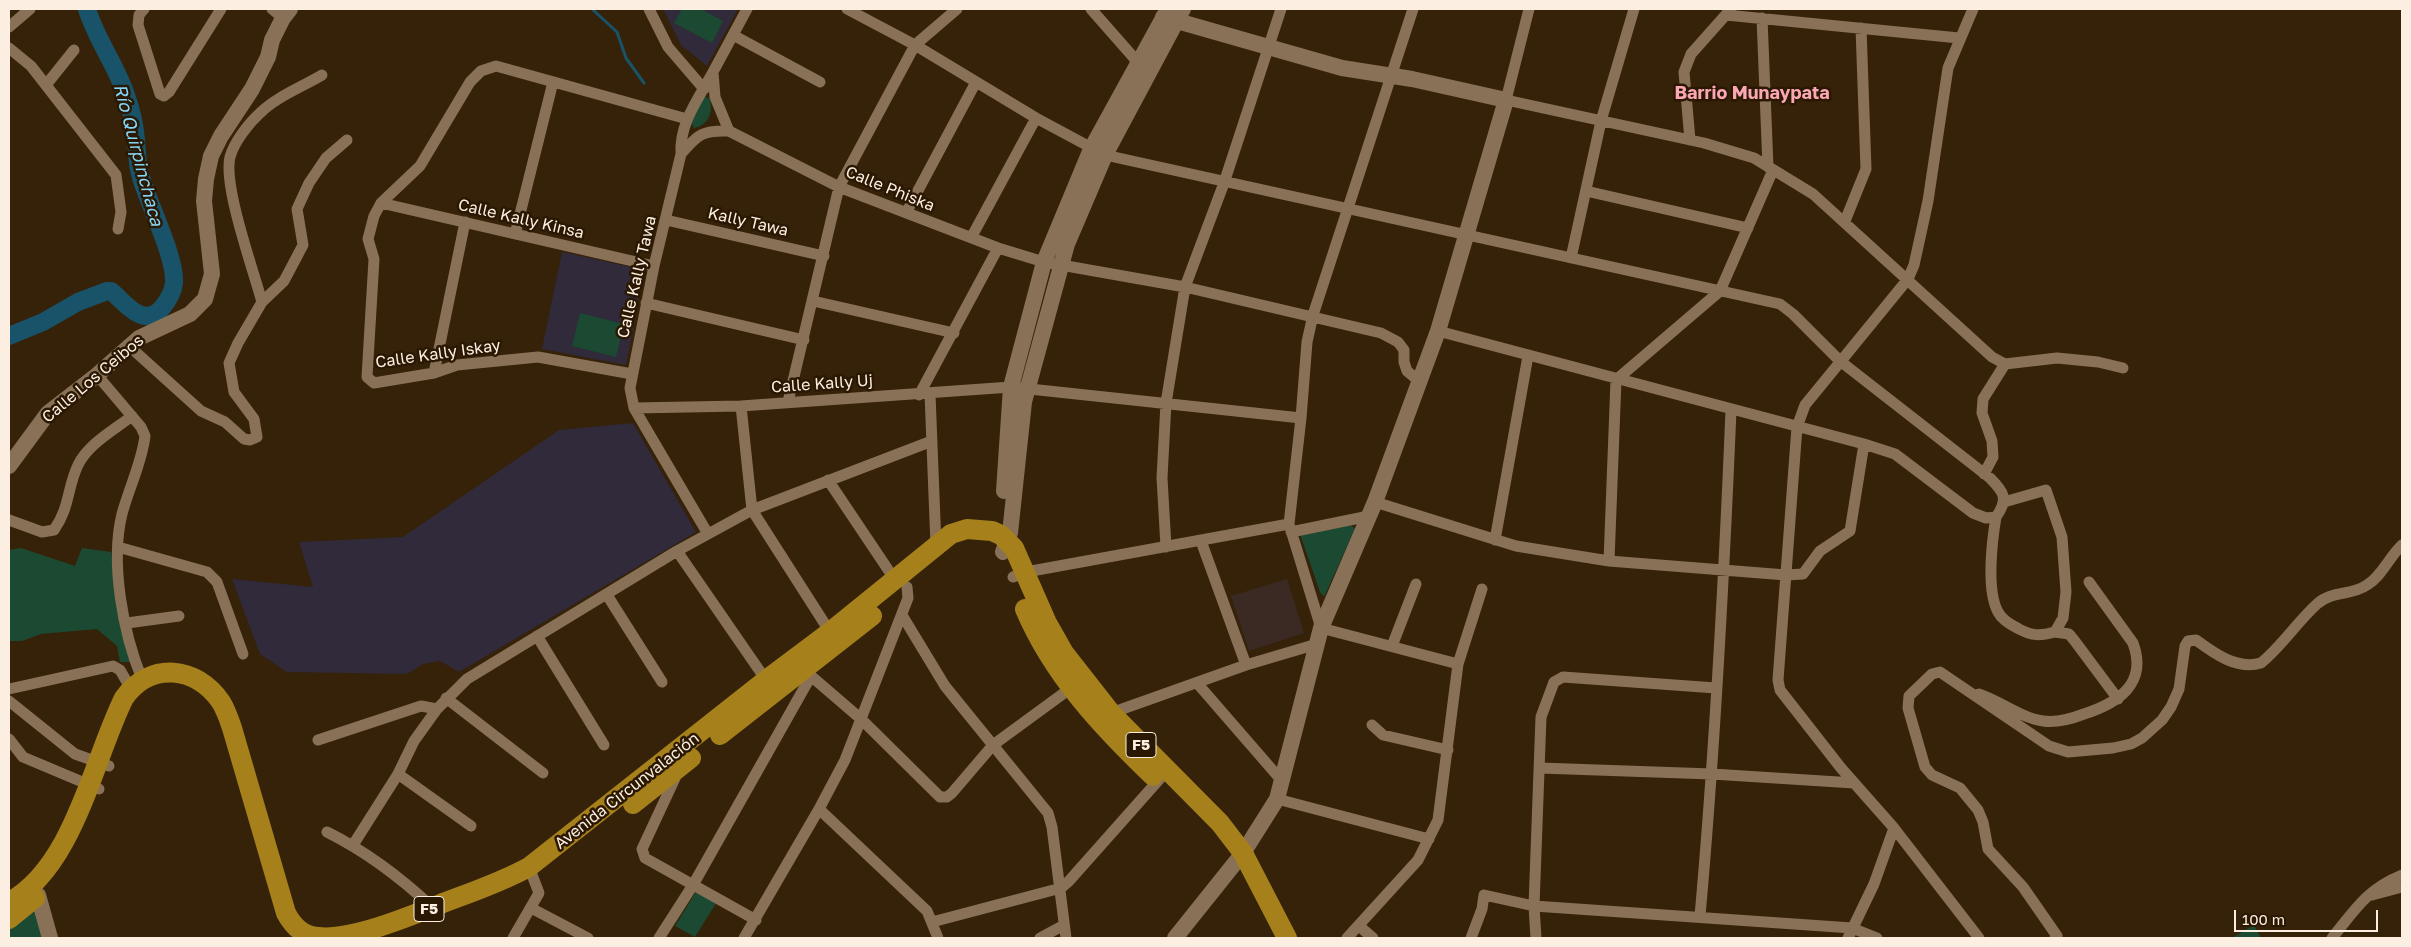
<!DOCTYPE html>
<html>
<head>
<meta charset="utf-8">
<style>
	body { margin:0 }
	#map { position:relative; width:2411px; height:947px; overflow:hidden; background:#352209; font-family:"Golos Text",sans-serif }
	canvas { display:block }
	.frame { position:absolute; inset:0; border:10px solid #fcefe1; pointer-events:none }
	.scale { position:absolute; left:2234px; top:910px; width:144px; height:22px; box-sizing:border-box; border:2px solid #fcefe1; border-top:0; padding-left:6px; font-size:15px; line-height:18px; white-space:nowrap; color:#fcefe1; -webkit-text-stroke:4px #2b1802; paint-order:stroke }
</style>
</head>
<body>
<div id="map">
<canvas width="2411" height="947"></canvas>
<div class="frame"></div>
<div class="scale">100 m</div>
</div>
<script>
const ctx = document.querySelector('canvas').getContext('2d');
ctx.lineJoin = 'round';
function fill(path, color) { ctx.fillStyle = color; ctx.fill(path, 'evenodd'); }
function stroke(path, color, width, dash) { ctx.strokeStyle = color; ctx.lineWidth = width; ctx.lineCap = dash ? 'butt' : 'round'; ctx.setLineDash(dash || []); ctx.stroke(path); }
function label(font, color, halo, rows, align = 'center') {
  ctx.font = font + ' "Golos Text",sans-serif'; ctx.lineWidth = 5; ctx.setLineDash([]); ctx.textBaseline = 'middle'; ctx.strokeStyle = halo; ctx.fillStyle = color; for (const [text, x, y, turn = 0] of rows) {
    ctx.save(); ctx.translate(x, y); ctx.rotate((+turn || 0) * Math.PI / 180); ctx.textAlign = isNaN(turn) ? turn : align; if (halo) ctx.strokeText(text, 0, 0); ctx.fillText(text, 0, 0); ctx.restore();
  }
}
fill(new Path2D(`
	M663 9H738L707 66 681 45Z
	M562 252 644 270 626 365 542 349Z
	M633 423 696 532 459 672 440 661 423 664 407 674 287 672 260 654 232 579 313 587 299 542 403 537 559 430Z`), '#302a3b');
fill(new Path2D(`
	M1287 579 1304 633 1249 651 1231 596Z`), '#3b2923');
fill(new Path2D(`
	M682 9H701L723 21 712 43 674 23Z
	M702 95 710 99C713 112 709 125 694 128L691 122Z
	M580 313 624 324 616 357 572 346Z
	M1351 525 1355 529 1324 597 1320 592 1300 534Z
	M21 548 75 566 82 548 111 552 131 662H120L117 646 97 629 41 634 22 641H9V550Z
	M696 892 716 903 695 937 675 926Z
	M37 910 47 938H9V926Z
	M2254 925 2261 938H2232Z`), '#1b4932');
stroke(new Path2D(`
	M592 9 617 32 626 58 644 83`), '#195369', 3);
stroke(new Path2D(`
	M9 336 43 322 78 302 107 291H111C124 301 142 329 161 309 167 302 173 293 174 283 176 257 147 201 140 174 137 163 137 151 136 140 135 125 131 109 126 95 116 65 96 39 87 9`), '#195369', 18);
stroke(new Path2D(`
	M144 9 139 15 138 25 160 94 164 96 169 92 221 9
	M272 9 283 18
	M649 9 668 47 704 89
	M847 9 915 45 1036 118 1105 155 1780 304 1793 314 1840 361 1990 478C2004 492 2009 499 1996 517L1986 518 1973 513 1895 454 1864 444 1850 531 1820 551 1803 574 1786 575 1609 561 1516 546 1375 502
	M1091 9 1142 67
	M1413 9 1313 315 1307 342 1301 418 1289 524 1321 628 1458 664
	M1529 9 1506 100 1704 143 1754 158 1813 194 1992 357 2005 364 2057 358 2098 362 2123 368
	M1973 9 1948 68 1928 201 1914 265 1908 279 1805 405 1797 427 1778 680 1780 690 1841 768 1894 828 1979 938
	M1726 15 1959 38
	M1762 18 1768 167
	M9 27 30 9
	M733 35 820 82
	M9 48 31 66 116 175 121 212 118 229
	M46 85 74 50
	M729 131 715 97 713 72 747 9
	M1690 140 1684 72 1691 54 1731 9
	M681 154C698 134 703 130 729 131L839 187 998 248 1044 262 1185 287 1381 333 1398 342 1404 350V362L1407 371 1419 381
	M1586 191 1748 228
	M381 203 654 266
	M906 213 976 82
	M666 220 824 256
	M1845 221 1866 169 1861 28
	M515 234 553 82
	M971 238 1036 118
	M1571 258 1601 121 1634 9
	M813 301 954 333
	M262 302C253 269 223 186 230 157 234 142 249 123 260 113 276 97 302 87 322 75
	M646 303 804 340
	M1438 331 1864 444
	M129 346 201 411 225 422 244 439 250 440 257 437 254 419 234 392 229 363 238 343 262 302 284 281 303 245 297 209 309 183 326 158 347 140
	M434 373 465 222
	M632 374 538 357 457 365 434 373 374 383 367 377 374 259 368 239 374 216 381 203 420 166 470 82 481 71 496 66 687 119
	M97 375 141 427 145 436C142 462 129 488 122 514 110 563 123 633 142 679
	M930 394 936 546
	M919 395 998 248
	M788 402 839 187 915 45 957 9
	M741 406 752 510 830 632
	M634 408 741 406 1011 387 1301 418
	M1984 474 1993 457 1992 441 1982 413 1983 399 2005 364
	M828 480 895 580
	M1996 517C1992 541 1986 590 1998 612 2002 620 2011 625 2019 629 2032 636 2040 636 2055 632L2063 618 2066 592 2062 537 2046 490 2004 502
	M9 520 42 532 54 530C70 507 67 488 78 465 88 444 114 430 132 416
	M1291 532 1369 516
	M708 534 634 408 630 388 654 266 681 154C679 123 699 98 713 72
	M1495 540 1528 356
	M118 547 207 572 217 582 243 654
	M1166 547 1162 478 1166 403 1185 287 1224 183 1281 9
	M677 551 766 680
	M1609 561 1616 380 1720 291 1773 170
	M1013 577 1026 572 1289 524
	M607 595 662 682
	M902 615 945 686 1048 813 1052 827 1066 938
	M127 623 179 616
	M2055 632 2069 634 2074 640 2118 699
	M537 636 604 745
	M1392 646 1416 584
	M1246 665 1317 644
	M807 668 811 676 861 719 940 797H947L952 793 993 745 1075 685
	M1197 683 1282 781
	M9 689 113 666 120 670 131 689
	M1979 694C2000 701 2021 718 2043 721 2057 723 2071 719 2084 714 2118 703 2148 684 2133 643L2089 582
	M446 698 543 773
	M9 701 75 754 109 766
	M1111 713 1246 665 1201 541
	M1372 725 1383 735 1448 750
	M9 739 23 757 99 789
	M318 740 421 706 437 709
	M1540 768 1712 774 1854 783
	M398 774 471 826
	M677 774 642 849 645 858 756 920
	M1277 799 1429 839
	M819 809 927 911 938 938
	M327 832C367 852 400 877 432 907
	M353 845 398 774 414 741 437 709 467 679 677 551 752 510 932 441
	M2372 895 2402 887
	M531 908 588 938
	M1700 916C1715 748 1724 579 1731 410
	M932 922 1061 888 1069 881 1164 774
	M1359 926 1373 938
	M513 938 539 893 529 867
	M659 938 693 885 811 676
	M744 938 819 809 845 760 908 598 907 587
	M1040 938 1064 925
	M1347 938 1418 860 1438 820 1458 664 1482 589
	M1471 938 1482 909 1484 895 1534 906 1852 928 1877 938
	M1536 938 1534 906 1541 717 1554 682 1563 677 1716 688
	M1848 938 1874 884 1894 828
	M2055 938 2057 936 2023 887 1988 849 1983 822 1978 810 1960 788 1932 775 1925 767 1908 708 1909 696 1932 674 1940 672 2049 746 2068 752 2113 748 2131 744 2142 738 2162 720 2171 707 2179 689 2185 646 2188 641 2196 640C2215 654 2237 670 2261 663 2282 646 2297 622 2317 604 2333 590 2351 596 2367 585 2382 576 2389 557 2402 545
	M2332 938C2355 910 2367 889 2402 875`), '#887157', 11);
stroke(new Path2D(`
	M1163 17 1342 68 1412 79 1506 100 1438 331 1375 502 1321 628 1277 799 1243 853 1175 938
	M9 466 48 413 97 375 139 338 190 314 205 299 212 274 204 201 206 179 211 156 221 136 252 89 268 57 272 40 283 18 290 9
	M1004 491 1011 387 1044 262 1091 149 1168 9
	M1003 552 1010 533 1024 402 1067 244 1105 155 1183 9
	M38 895 50 938`), '#887157', 16);
stroke(new Path2D(`
	M1025 609C1053 675 1102 727 1153 776
	M720 735 872 616
	M633 804 691 758
	M9 902C74 867 93 760 124 698 150 661 197 666 221 702 226 710 229 719 232 728L286 913C293 926 302 936 318 937 350 941 408 917 438 905 469 893 500 883 529 867L766 680 830 632 951 534 967 529 992 531 1001 535 1014 548 1047 623 1064 653 1111 713 1220 823 1243 853 1287 938
	M9 919 35 898`), '#a6801b', 20);
for (const [x, y, w] of [
	[1141,745,30],
	[429,909,30]
]) { const box = new Path2D(); box.roundRect(x - w / 2, y - 12.5, w, 25, 4); ctx.fillStyle = '#2b1802'; ctx.fill(box); stroke(box, '#fcefe1', 1); }
label('bold 15px', '#fcefe1', null, [
	["F5",1141,745],
	["F5",429,909]
]);
label('16px', '#fcefe1', '#2b1802', [
	["Calle Phiska",890,189,22],
	["Calle Kally Kinsa",521,219,13],
	["Kally Tawa",748,222,13],
	["Calle Kally Tawa",637,277,-77],
	["Calle Kally Iskay",438,354,-8],
	["Calle Los Ceibos",93,379,-40],
	["Calle Kally Uj",822,384,-4],
	["Avenida Circunvalación",627,791,-38]
]);
label('bold 18px', '#faa6b4', '#2b1802', [
	["Barrio Munaypata",1752,93]
]);
label('italic 18px', '#84d5f7', '#2b1802', [
	["Río Quirpinchaca",138,155,75]
]);
</script>
</body>
</html>
